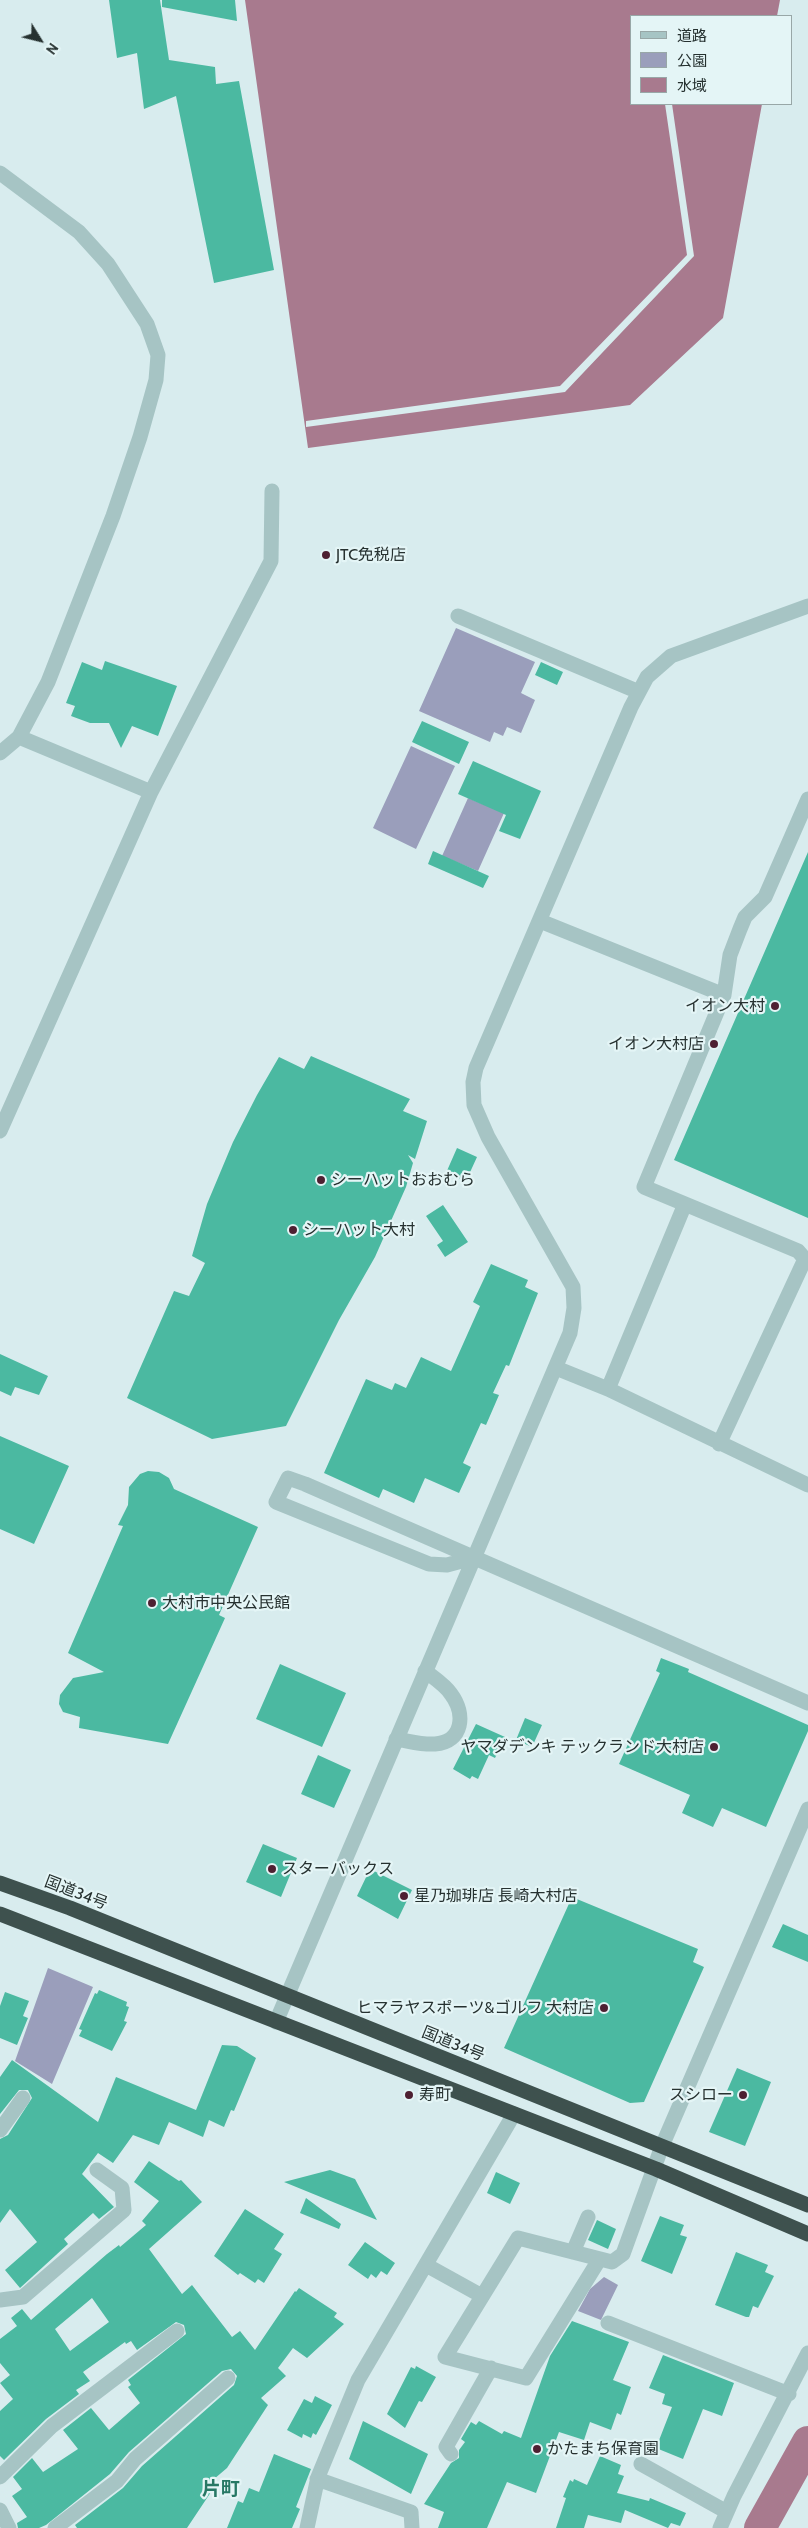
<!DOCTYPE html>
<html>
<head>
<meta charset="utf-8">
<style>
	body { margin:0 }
	#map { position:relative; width:808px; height:2528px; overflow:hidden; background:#d8ecee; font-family:Cabin,"Noto Sans JP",sans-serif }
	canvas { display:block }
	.legend { position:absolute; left:630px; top:15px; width:162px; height:90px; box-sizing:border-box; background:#e4f5f6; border:1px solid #98a7a7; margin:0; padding:6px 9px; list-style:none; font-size:15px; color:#263130 }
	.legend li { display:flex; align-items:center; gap:10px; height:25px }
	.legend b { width:25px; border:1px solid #98a7a7 }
	.north { position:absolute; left:15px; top:15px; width:50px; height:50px; -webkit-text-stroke:4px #e4f5f6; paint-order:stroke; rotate:126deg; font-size:14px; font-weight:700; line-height:20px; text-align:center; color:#263130 }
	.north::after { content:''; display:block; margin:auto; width:18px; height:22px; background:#263130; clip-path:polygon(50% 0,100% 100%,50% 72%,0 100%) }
</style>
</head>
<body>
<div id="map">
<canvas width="808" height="2528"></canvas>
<ul class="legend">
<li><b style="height:6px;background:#a6c4c4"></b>道路</li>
<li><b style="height:14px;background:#9a9ebb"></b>公園</li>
<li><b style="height:14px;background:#a87a8e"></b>水域</li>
</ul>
<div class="north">N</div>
</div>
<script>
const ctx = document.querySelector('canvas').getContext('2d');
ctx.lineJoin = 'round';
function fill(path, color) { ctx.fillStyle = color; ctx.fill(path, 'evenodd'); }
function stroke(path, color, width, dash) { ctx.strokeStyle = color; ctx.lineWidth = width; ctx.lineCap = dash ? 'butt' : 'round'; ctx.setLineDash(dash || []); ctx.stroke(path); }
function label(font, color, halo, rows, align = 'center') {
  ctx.font = font + ' Cabin,"Noto Sans JP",sans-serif'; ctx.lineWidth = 4.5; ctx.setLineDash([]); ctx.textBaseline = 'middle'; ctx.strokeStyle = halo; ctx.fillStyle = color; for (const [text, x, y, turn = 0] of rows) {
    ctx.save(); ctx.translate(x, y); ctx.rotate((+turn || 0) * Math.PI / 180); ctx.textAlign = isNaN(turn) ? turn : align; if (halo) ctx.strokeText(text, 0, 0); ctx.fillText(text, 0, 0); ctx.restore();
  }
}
fill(new Path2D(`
	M456 628 535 662 521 693 535 700 521 733 507 727 503 736 494 732 490 742 419 711Z
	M411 746 455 766 416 849 373 828Z
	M468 798 504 813 478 871 442 856Z
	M48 1968 93 1987 52 2084 15 2061Z
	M604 2277 618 2285 601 2320 578 2311 590 2289Z`), '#9a9ebb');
fill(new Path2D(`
	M245 0H780L777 16H632V104H762L723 318 630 405 308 448Z`), '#a87a8e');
fill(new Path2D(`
	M665 104H672L694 256 565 392 306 427V421L560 386 687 255Z`), '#d8ecee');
stroke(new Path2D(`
	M760 2528 808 2442`), '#a87a8e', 32);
fill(new Path2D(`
	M109 0H160L169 60 215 67 216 84 239 81 274 270 214 283 176 96 144 109 137 53 117 58Z
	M162 0H235L237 21 162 7Z
	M105 661 177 686 158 736 132 726 121 748 109 723H90L71 716 75 706 66 703 82 662 102 670Z
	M541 662 563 672 557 685 535 675Z
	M422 721 469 742 459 764 412 742Z
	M473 761 541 791 520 839 499 831 506 815 458 794Z
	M433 851 489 876 483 888 428 864Z
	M808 852V1218L674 1160Z
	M311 1056 410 1099 403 1111 427 1121 415 1159 408 1155 413 1163 406 1187 375 1257 339 1320 286 1426 212 1439 127 1398 174 1291 189 1296 205 1263 192 1256 207 1204 233 1142 257 1095 279 1057 304 1069Z
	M457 1148 477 1157 466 1181 446 1173Z
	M443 1205 468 1242 445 1257 437 1245 443 1241 426 1216Z
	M491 1264 528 1280 525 1287 538 1293 509 1366 506 1365 493 1393 499 1395 486 1425 481 1423 463 1463 471 1467 459 1493 425 1478 414 1503 383 1489 379 1498 324 1473 366 1379 392 1390 395 1383 406 1388 421 1357 451 1371 480 1306 473 1302Z
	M0 1354 48 1376 39 1395 15 1387 11 1396 0 1391Z
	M0 1436 69 1466 34 1544 0 1529Z
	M148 1471 159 1472 169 1478 174 1489 258 1527 219 1615 225 1618 168 1744 79 1728 80 1717 63 1712 59 1704 60 1695 73 1678 104 1672 68 1653 123 1526 118 1525 128 1505 129 1487 140 1474Z
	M661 1658 689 1669 688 1672 808 1725V1731L766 1827 722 1808 713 1827 682 1813 690 1795 619 1764 660 1673 656 1671Z
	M280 1664 346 1693 322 1747 256 1719Z
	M525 1718 542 1725 532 1747 516 1740Z
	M476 1724 505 1737 495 1758 489 1755 478 1779 472 1776 470 1779 453 1769Z
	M318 1755 351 1770 334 1808 301 1794Z
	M263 1844 297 1858 281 1897 246 1882Z
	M370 1869 412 1890 398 1919 357 1896Z
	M572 1897 698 1949 693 1962 704 1967 644 2102 630 2103 504 2048Z
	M783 1924 808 1935V1962L772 1947Z
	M99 1990 127 2002 126 2006 129 2007 124 2021 127 2022 112 2051 79 2036 82 2030 79 2029 95 1993 97 1994Z
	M5 1992 29 2001 23 2016 28 2018 17 2045 0 2038V2006Z
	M222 2045 237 2046 256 2058 234 2111 231 2110 224 2127 209 2120 203 2137 169 2122 159 2145 133 2135 113 2163 98 2153 82 2174 114 2207 99 2219 93 2213 64 2239 68 2244 20 2288 5 2270 37 2242 10 2209 0 2223V2139L8 2135 32 2098 28 2090H19L0 2114V2077L12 2060 98 2122 116 2077 196 2110Z
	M737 2068 771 2082 745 2146 709 2132Z
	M149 2161 179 2181 181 2180 202 2202 149 2249 182 2294 192 2285 232 2337 240 2331 255 2350 295 2291 296 2292 299 2288 337 2313 334 2317 344 2324 307 2358 293 2348 278 2368 286 2376 261 2398 268 2405 227 2468 207 2485 213 2489 187 2528H77L75 2525 123 2488 142 2466 234 2385 237 2376 231 2369 222 2371 129 2452 110 2474 46 2525 39 2528H18L17 2523 27 2517 12 2496 22 2489 13 2477 32 2458 43 2472 78 2449 63 2430 91 2408 109 2430 140 2403 128 2387 131 2385 128 2380 186 2334 184 2325 176 2322 137 2350 131 2341 126 2344 125 2342 83 2372 90 2381 76 2390 79 2394 46 2419 4 2460 0 2456V2411L13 2399 0 2383 10 2375 0 2363V2339L17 2326 11 2318 22 2309 31 2320 107 2254 119 2245 120 2247 146 2225 142 2221 159 2201 134 2182ZM92 2298 109 2322 70 2351 55 2329Z
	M330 2170 355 2179 377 2220 284 2182Z
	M496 2172 520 2183 510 2204 487 2193Z
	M306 2198 341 2224 339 2229 300 2213Z
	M245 2209 284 2234 274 2249 282 2254 264 2283 258 2279 255 2283 240 2273 238 2275 214 2256Z
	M660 2216 684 2225 680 2235 687 2237 672 2274 641 2261Z
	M597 2220 616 2229 608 2249 588 2240Z
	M365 2242 395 2263 387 2275 381 2271 376 2278 371 2274 368 2279 348 2265Z
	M736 2252 768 2265 765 2272 774 2276 758 2308 753 2306 749 2317H746L715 2305Z
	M572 2321 629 2342 613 2380 631 2387 621 2415 617 2413 611 2430 590 2422 584 2440 559 2432 536 2493 507 2482 487 2528H438L444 2512 424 2504 451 2463 459 2458V2450L465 2442 461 2439 471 2422 476 2425 479 2421 502 2434 504 2431 521 2438 550 2356Z
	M663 2355 734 2383 722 2416 703 2409 683 2459 656 2448 672 2407 662 2404 665 2394 649 2388Z
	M416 2366 436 2377 422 2402 419 2401 405 2428 387 2414 411 2367 415 2369Z
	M315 2396 332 2405 316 2435 313 2433 311 2438 303 2434 302 2438 287 2430 304 2399 312 2403Z
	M363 2421 428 2454 411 2494 349 2459Z
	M274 2454 311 2469 296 2507 300 2509 292 2528H227L238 2501 243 2503 249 2488 259 2492Z
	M600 2456 621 2465 618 2474 624 2476 617 2493 649 2501 650 2498 686 2513 680 2526 671 2523 668 2528 625 2510 621 2523 588 2515 584 2528H556L566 2498 563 2497 570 2480 573 2482 574 2479 587 2485Z`), '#4bb9a1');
stroke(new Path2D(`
	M0 173 79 232 108 264 147 324 158 355 156 380 140 437 113 516 48 682 19 737 0 753
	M458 616 639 692
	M151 792 271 561 272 491
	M540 921 724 995
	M0 1131 151 792 19 737
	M556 1368 608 1389 808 1485
	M608 1389 685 1204
	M719 1444 805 1259 798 1251 644 1187 724 995 730 955 740 929 745 917 765 897 808 799
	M473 1558 447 1565 429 1564 276 1502 288 1478 305 1484 808 1703
	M396 1739C409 1741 422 1745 435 1744 463 1742 466 1714 451 1694 445 1685 434 1678 425 1671
	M276 2022 570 1333 574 1308 573 1287 488 1137 474 1105 473 1082 476 1068 631 707 647 677 671 656 808 606
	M0 2130 23 2098
	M573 2252 588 2217
	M599 2260 526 2378 445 2357 518 2238 612 2262 623 2254 662 2146 808 1809
	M426 2265 482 2296
	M0 2300 23 2297 124 2210 122 2188 97 2170
	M608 2323 789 2394
	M451 2454 446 2447 491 2368
	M641 2464 727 2512
	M0 2477 52 2426 177 2331
	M317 2479 411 2512 412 2528
	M0 2510 9 2528
	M55 2528 117 2481 135 2459 228 2378
	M307 2528 318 2477 358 2380 514 2114
	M720 2528 734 2496 808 2353`), '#a6c4c4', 15);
stroke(new Path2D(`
	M0 1883 70 1908 808 2205
	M0 1914 656 2169 808 2234`), '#3e514e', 15);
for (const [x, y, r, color] of [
	[326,555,5,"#4e2032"],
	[775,1006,5,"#4e2032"],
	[714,1044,5,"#4e2032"],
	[321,1180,5,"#4e2032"],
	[293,1230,5,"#4e2032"],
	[152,1603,5,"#4e2032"],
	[714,1747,5,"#4e2032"],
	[272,1869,5,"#4e2032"],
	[404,1896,5,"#4e2032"],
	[604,2008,5,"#4e2032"],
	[409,2095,5,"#4e2032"],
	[743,2095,5,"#4e2032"],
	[537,2449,5,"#4e2032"]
]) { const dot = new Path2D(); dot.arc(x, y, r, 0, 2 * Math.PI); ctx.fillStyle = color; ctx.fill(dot); stroke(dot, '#e4f5f6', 2); }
label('16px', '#263130', '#e4f5f6', [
	["JTC免税店",336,555],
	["イオン大村",765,1006,"right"],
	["イオン大村店",704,1044,"right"],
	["シーハットおおむら",331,1180],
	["シーハット大村",303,1230],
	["大村市中央公民館",162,1603],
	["ヤマダデンキ テックランド大村店",704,1747,"right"],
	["スターバックス",282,1869],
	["星乃珈琲店 長崎大村店",414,1896],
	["ヒマラヤスポーツ&ゴルフ 大村店",594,2008,"right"],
	["寿町",419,2095],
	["スシロー",733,2095,"right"],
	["かたまち保育園",547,2449]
], 'left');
label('16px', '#263130', '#e4f5f6', [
	["国道34号",76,1893,21],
	["国道34号",453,2044,22]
]);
label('bold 19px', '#277865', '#e4f5f6', [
	["片町",221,2489]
]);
</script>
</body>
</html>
